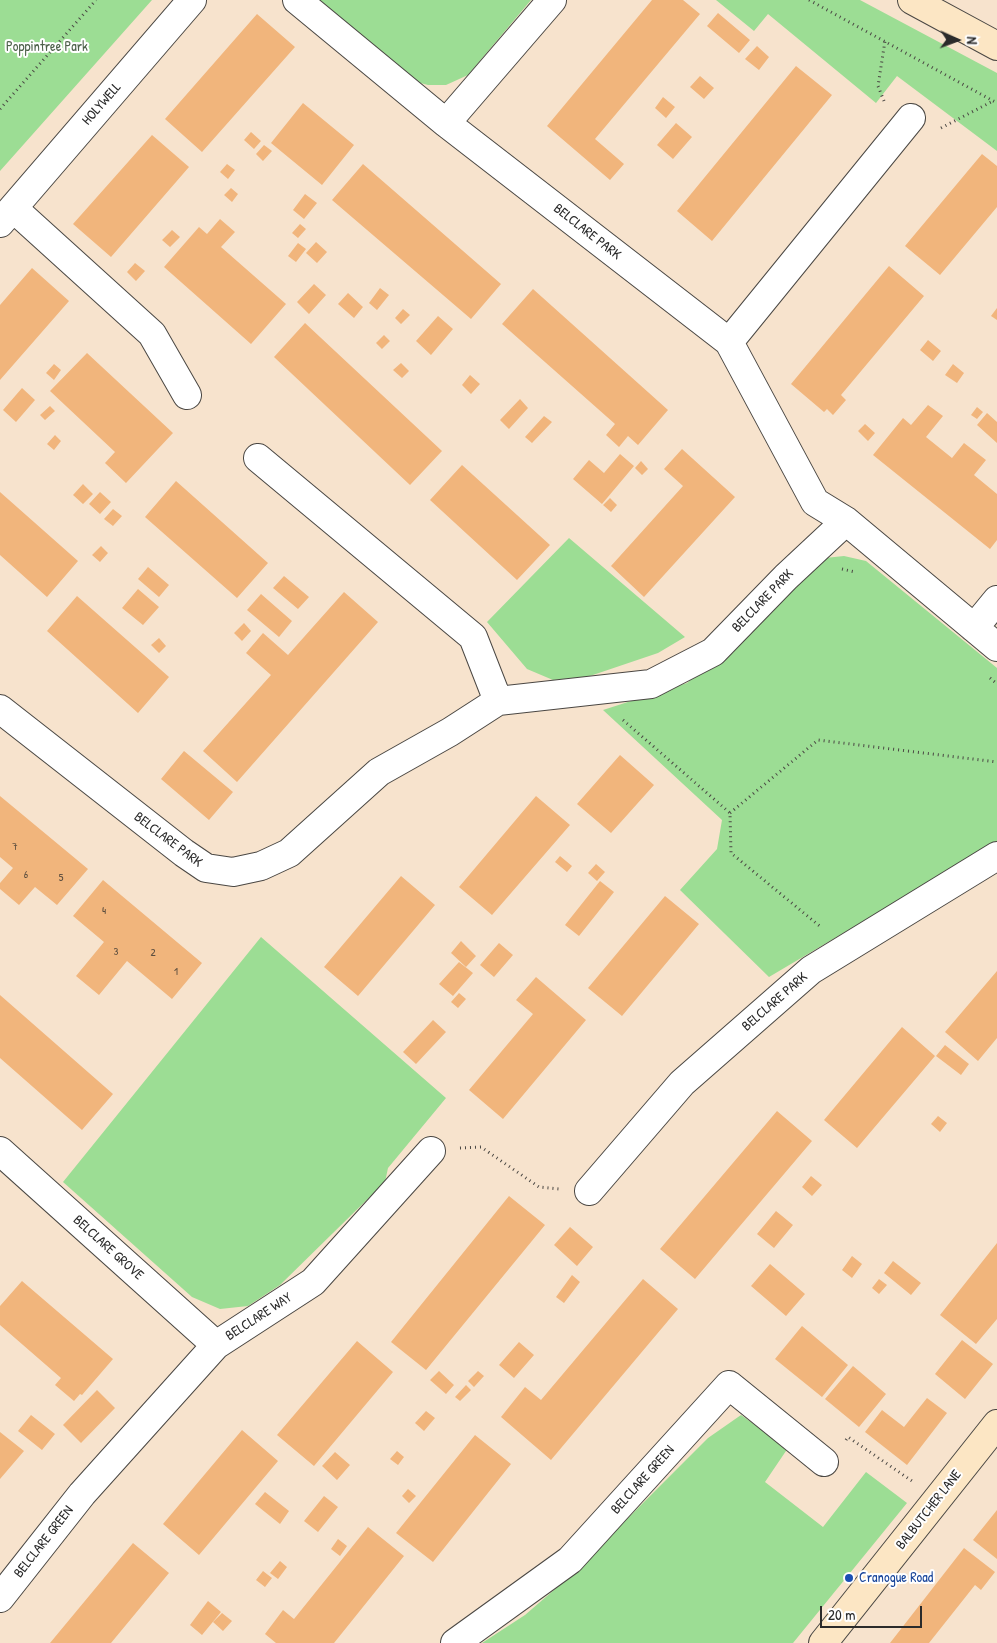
<!DOCTYPE html>
<html>
<head>
<meta charset="utf-8">
<style>
	body { margin:0 }
	#map { position:relative; width:997px; height:1643px; overflow:hidden; background:#f7e3cd; font-family:"Patrick Hand",sans-serif }
	canvas { display:block }
	.north { position:absolute; left:932px; top:15px; width:50px; height:50px; -webkit-text-stroke:4px #fff; paint-order:stroke; rotate:92deg; font-size:14px; font-weight:700; line-height:20px; text-align:center; color:#2b2b2b }
	.north::after { content:''; display:block; margin:auto; width:18px; height:22px; background:#2b2b2b; clip-path:polygon(50% 0,100% 100%,50% 72%,0 100%) }
	.scale { position:absolute; left:820px; top:1606px; width:102px; height:22px; box-sizing:border-box; border:2px solid #2b2b2b; border-top:0; padding-left:6px; font-size:15px; line-height:18px; white-space:nowrap; color:#2b2b2b; -webkit-text-stroke:4px #fff; paint-order:stroke }
</style>
</head>
<body>
<div id="map">
<canvas width="997" height="1643"></canvas>
<div class="north">N</div>
<div class="scale">20 m</div>
</div>
<script>
const ctx = document.querySelector('canvas').getContext('2d');
ctx.lineJoin = 'round';
function fill(path, color) { ctx.fillStyle = color; ctx.fill(path, 'evenodd'); }
function stroke(path, color, width, dash) { ctx.strokeStyle = color; ctx.lineWidth = width; ctx.lineCap = dash ? 'butt' : 'round'; ctx.setLineDash(dash || []); ctx.stroke(path); }
function label(font, color, halo, rows, align = 'center') {
  ctx.font = font + ' "Patrick Hand",sans-serif'; ctx.lineWidth = 4; ctx.setLineDash([]); ctx.textBaseline = 'middle'; ctx.strokeStyle = halo; ctx.fillStyle = color; for (const [text, x, y, turn = 0] of rows) {
    ctx.save(); ctx.translate(x, y); ctx.rotate((+turn || 0) * Math.PI / 180); ctx.textAlign = isNaN(turn) ? turn : align; if (halo) ctx.strokeText(text, 0, 0); ctx.fillText(text, 0, 0); ctx.restore();
  }
}
fill(new Path2D(`
	M0 0H152L0 171Z
	M318 0H531L468 75 446 85H428L405 79Z
	M716 0H860L997 73V151L897 76 876 103 768 14 754 31Z
	M569 538 685 637 658 653 587 677 553 680 527 669 487 622Z
	M844 556 866 561 997 668V842L769 977 680 890 717 849 722 820 603 710 687 683 825 558Z
	M261 937 446 1098 388 1168 385 1182 280 1285 248 1306 220 1309 192 1297 63 1182Z
	M741 1415 788 1448 765 1482 823 1527 866 1472 907 1503 793 1643H482L525 1615 569 1577 708 1438Z`), '#9cdd94');
fill(new Path2D(`
	M652 0H683L700 14 595 139 624 164 610 180 547 126Z
	M718 13 750 40 739 53 707 26Z
	M257 14 295 47 202 152 165 119Z
	M757 46 769 57 759 70 745 59Z
	M796 66 832 95 712 241 677 211Z
	M700 76 714 88 704 99 690 87Z
	M663 97 675 107 666 118 655 108Z
	M303 103 354 145 322 185 271 143Z
	M676 123 692 137 673 159 657 145Z
	M251 132 261 141 254 149 244 140Z
	M152 135 189 167 111 257 73 224Z
	M264 145 272 151 263 161 256 154Z
	M982 154 997 166V207L940 275 905 246Z
	M227 164 235 170 228 179 220 172Z
	M363 164 501 284 471 319 332 200Z
	M231 188 238 194 232 202 224 195Z
	M305 194 317 203 304 219 293 210Z
	M220 219 235 232 221 247 286 304 251 344 164 267 199 227 207 234Z
	M300 224 306 229 298 238 292 233Z
	M172 230 180 237 170 247 162 240Z
	M316 242 327 252 317 263 306 253Z
	M298 243 306 249 296 262 288 256Z
	M135 263 145 271 136 281 127 272Z
	M889 266 924 296 841 395 846 400 833 415 827 409 824 412 791 384Z
	M32 268 69 301 0 380V305Z
	M314 284 326 295 309 314 297 302Z
	M380 288 389 295 377 310 369 303Z
	M533 289 668 410 638 445 628 436 619 447 606 435 615 424 502 324Z
	M348 293 363 307 354 318 338 304Z
	M997 308V320L991 316Z
	M403 309 410 315 401 324 395 318Z
	M438 316 453 329 431 355 416 341Z
	M305 323 442 451 410 485 274 357Z
	M384 335 390 341 382 349 376 343Z
	M928 340 941 351 933 361 920 350Z
	M87 353 173 433 126 483 105 463 115 452 50 391Z
	M401 363 409 371 402 378 393 370Z
	M54 364 61 370 54 380 46 373Z
	M953 364 964 373 957 383 945 375Z
	M470 375 480 384 471 394 462 385Z
	M22 388 35 400 16 422 3 410Z
	M520 399 528 408 509 429 500 420Z
	M928 405 943 416 926 437 952 458 964 443 986 460 974 475 997 494V540L990 549 873 455 903 418 911 425Z
	M50 406 55 411 45 420 40 415Z
	M977 407 983 412 977 419 971 415Z
	M987 413 997 422V443L977 425Z
	M544 416 552 422 532 443 525 437Z
	M865 424 875 433 868 441 858 431Z
	M55 435 61 441 54 450 47 444Z
	M682 449 735 497 644 597 611 566 683 486 664 469Z
	M620 454 634 466 602 504 573 479 589 460 604 473Z
	M641 461 648 469 642 475 635 468Z
	M462 465 550 545 517 580 430 500Z
	M176 481 268 563 237 598 145 517Z
	M83 484 93 494 83 504 73 495Z
	M0 492 78 561 47 597 0 555Z
	M100 492 111 502 100 514 89 504Z
	M610 498 617 505 611 512 603 505Z
	M113 509 122 516 113 526 104 519Z
	M101 546 108 553 100 562 92 555Z
	M148 567 169 585 159 597 138 579Z
	M284 576 309 597 298 609 273 588Z
	M138 589 159 607 143 625 122 608Z
	M344 592 378 622 237 782 203 751 271 675 246 653 263 633 288 655Z
	M261 594 292 621 279 637 247 610Z
	M77 596 169 677 138 713 47 631Z
	M244 623 251 631 242 641 234 633Z
	M159 638 166 646 159 653 151 645Z
	M184 751 233 792 209 820 161 779Z
	M620 755 654 785 611 833 577 804Z
	M0 796 88 869 57 905 35 887 19 905 0 889V883L13 868 0 857Z
	M536 796 570 825 492 915 459 887Z
	M560 856 572 866 567 872 555 862Z
	M596 864 605 872 597 881 588 873Z
	M401 876 435 905 358 996 324 967Z
	M103 880 202 963 172 999 127 961 99 995 76 976 104 942 73 916Z
	M600 881 614 892 579 936 565 925Z
	M665 896 699 924 622 1016 588 988Z
	M461 941 476 956 466 967 451 953Z
	M499 943 513 955 494 977 480 965Z
	M459 962 473 973 453 996 439 984Z
	M997 971V1038L978 1061 945 1032Z
	M536 977 586 1020 503 1119 469 1090 533 1014 516 1000Z
	M459 993 466 999 458 1008 451 1002Z
	M0 995 113 1094 82 1130 0 1058Z
	M433 1020 446 1032 416 1064 403 1052Z
	M902 1027 935 1056 857 1148 824 1120Z
	M945 1045 969 1064 961 1075 936 1056Z
	M777 1111 812 1141 695 1279 660 1249Z
	M938 1116 947 1123 940 1132 931 1124Z
	M811 1176 822 1185 812 1196 802 1187Z
	M509 1196 545 1225 426 1370 391 1342Z
	M776 1211 793 1225 774 1248 757 1234Z
	M570 1227 593 1247 577 1266 554 1245Z
	M997 1243V1319L976 1344 940 1315Z
	M852 1256 862 1264 852 1278 842 1270Z
	M893 1261 921 1283 911 1295 884 1273Z
	M770 1264 805 1294 786 1316 751 1286Z
	M572 1275 580 1282 564 1303 556 1297Z
	M643 1279 678 1309 551 1460 501 1417 525 1387 541 1400Z
	M879 1279 887 1285 879 1294 872 1288Z
	M22 1281 113 1359 82 1395 80 1394 74 1401 55 1385 61 1378 0 1325V1306Z
	M802 1326 848 1365 822 1397 775 1359Z
	M962 1340 993 1364 965 1399 935 1374Z
	M357 1341 393 1372 314 1466 277 1435Z
	M519 1342 534 1355 514 1378 499 1365Z
	M853 1366 886 1394 859 1427 825 1399Z
	M439 1371 454 1385 446 1394 430 1380Z
	M478 1371 484 1376 474 1387 468 1381Z
	M466 1385 471 1390 460 1401 455 1397Z
	M97 1390 115 1408 81 1443 63 1425Z
	M927 1398 947 1413 907 1465 865 1432 882 1410 904 1427Z
	M426 1411 435 1418 424 1431 415 1423Z
	M31 1415 55 1434 42 1450 18 1431Z
	M242 1430 278 1461 199 1555 163 1524Z
	M0 1432 24 1451 0 1479Z
	M475 1435 511 1464 433 1562 396 1533Z
	M397 1451 404 1457 398 1465 390 1459Z
	M335 1452 350 1465 337 1480 322 1466Z
	M408 1489 416 1496 409 1503 402 1496Z
	M265 1492 289 1511 280 1524 255 1504Z
	M324 1496 338 1507 318 1532 304 1521Z
	M997 1510V1559L973 1540Z
	M368 1527 404 1556 334 1643H276L265 1634 283 1610 294 1619Z
	M338 1539 347 1546 340 1556 331 1549Z
	M133 1543 169 1573 111 1643H50Z
	M964 1548 995 1572 981 1590 975 1585 929 1643H890Z
	M280 1561 287 1567 278 1579 270 1573Z
	M263 1571 272 1578 265 1587 256 1580Z
	M208 1601 221 1612 202 1635 190 1625Z
	M222 1613 232 1621 223 1631 213 1622Z`), '#f1b57c');
const street = new Path2D(`
	M297 0 446 123 729 342 815 502 846 521 997 647
	M446 123 552 0
	M13 208 152 334 187 395
	M0 223 192 0
	M729 342 911 118
	M258 458 473 637 498 701
	M974 628 997 600
	M0 709 184 853 206 868 233 872 261 866 289 853 379 772 450 732 498 701 651 684 713 652 786 577 846 521
	M0 1151 216 1345
	M589 1191 682 1083 811 970 997 856
	M0 1598 82 1494 216 1345 313 1282 431 1151
	M455 1643 570 1560 729 1385 824 1462`);
const secondary = new Path2D(`
	M912 0 997 46
	M823 1643 997 1424`);
stroke(street, '#4a4743', 30);
stroke(secondary, '#4a4743', 30);
stroke(new Path2D(`
	M809 0 997 103
	M884 101 878 86 885 41
	M0 109 96 0
	M941 128 993 101
	M842 569 855 572
	M990 678 997 684
	M623 720 730 813 731 853 822 928
	M730 813 818 740 997 762
	M460 1148 481 1147 539 1187 559 1189
	M846 1440 848 1437 912 1481`), '#4a4743', 3, [1, 4]);
stroke(street, '#fff', 28);
stroke(secondary, '#fce6c4', 28);
for (const [x, y, r, color] of [
	[849,1578,5,"#1a4fb4"]
]) { const dot = new Path2D(); dot.arc(x, y, r, 0, 2 * Math.PI); ctx.fillStyle = color; ctx.fill(dot); stroke(dot, '#fff', 2); }
label('11px', '#5c4e3f', null, [
	["7",15,847],
	["6",26,875],
	["5",61,878],
	["4",104,911],
	["3",116,952],
	["2",153,953],
	["1",176,972]
]);
label('14px', '#4d604a', '#fff', [
	["Poppintree Park",47,47]
]);
label('14px', '#2b2b2b', '#fff', [
	["HOLYWELL",102,104,-49],
	["BELCLARE PARK",587,232,38],
	["BELCLARE PARK",763,601,-46],
	["BELCLARE PARK",168,840,37],
	["BELCLARE PARK",775,1002,-41],
	["BELCLARE GROVE",108,1248,42],
	["BELCLARE WAY",259,1317,-33],
	["BELCLARE GREEN",643,1480,-48],
	["BALBUTCHER LANE",929,1510,-52],
	["BELCLARE GREEN",44,1542,-52]
]);
label('14px', '#164399', '#fff', [
	["Cranogue Road",859,1578]
], 'left');
</script>
</body>
</html>
